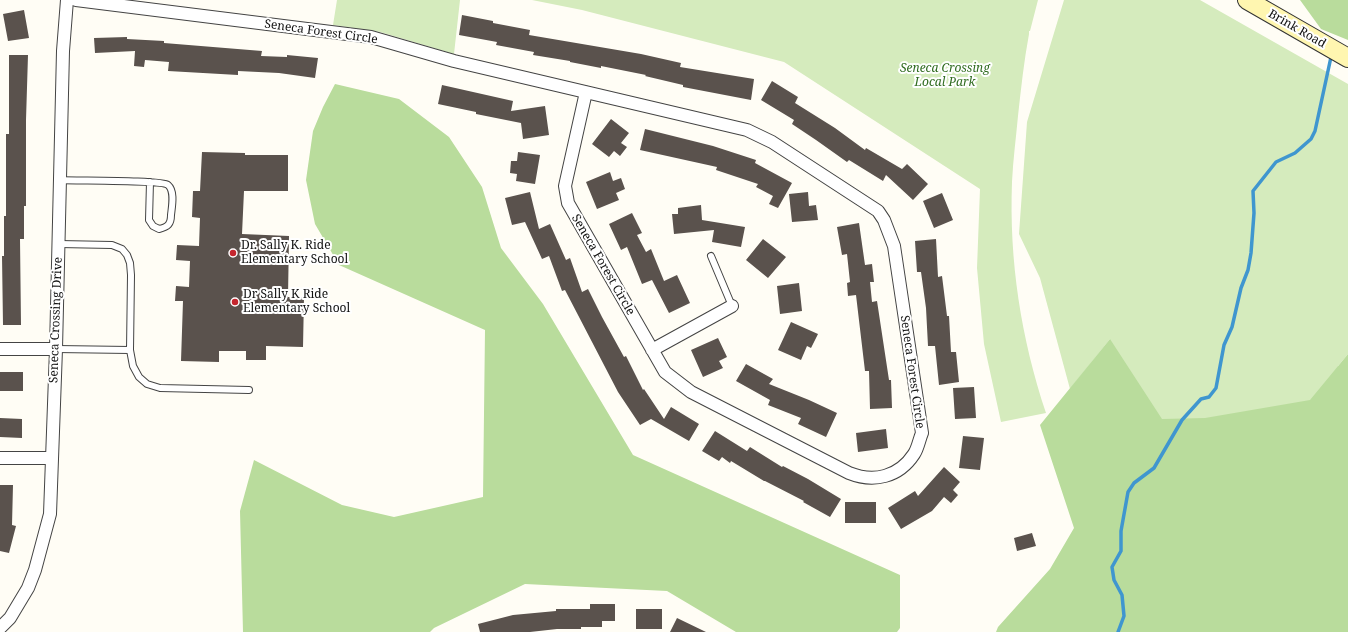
<!DOCTYPE html>
<html>
<head>
<meta charset="utf-8">
<style>
	body { margin:0 }
	canvas { display:block; background:#fffdf5 }
</style>
</head>
<body>
<canvas width="1348" height="632"></canvas>
<script>
const ctx = document.querySelector('canvas').getContext('2d');
ctx.lineJoin = 'round';
function fill(path, color) { ctx.fillStyle = color; ctx.fill(path, 'evenodd'); }
function stroke(path, color, width, dash) { ctx.strokeStyle = color; ctx.lineWidth = width; ctx.lineCap = dash ? 'butt' : 'round'; ctx.setLineDash(dash || []); ctx.stroke(path); }
function label(font, color, halo, rows, align = 'center') {
  ctx.font = font + ' "Noto Serif",serif'; ctx.lineWidth = 4; ctx.setLineDash([]); ctx.textBaseline = 'middle'; ctx.strokeStyle = halo; ctx.fillStyle = color; for (const [text, x, y, turn = 0] of rows) {
    ctx.save(); ctx.translate(x, y); ctx.rotate((+turn || 0) * Math.PI / 180); ctx.textAlign = isNaN(turn) ? turn : align; if (halo) ctx.strokeText(text, 0, 0); ctx.fillText(text, 0, 0); ctx.restore();
  }
}
fill(new Path2D(`
	M337 0H460L454 54 380 32 333 25Z
	M532 0H1038L1030 31H1029V34C1024 61 1021 88 1018 116 1016 138 1013 160 1012 182 1009 261 1021 338 1046 413L1001 422 984 344 977 268 980 189 784 62 582 10Z
	M1064 0H1200L1348 84V354L1338 366 1348 632H1102L1110 339 1070 389 1040 278 1019 234 1027 122Z`), '#d5ebbd');
fill(new Path2D(`
	M1300 0H1348V40L1321 29Z
	M335 84 399 99 449 137 482 187 501 248 543 304 633 455 900 575V628L897 632H736L667 591 525 584 434 628 430 632H243L240 511 254 460 342 505 394 517 483 497 485 330 339 265 315 224 306 180 313 131 323 107Z
	M1110 339 1162 419 1205 418 1310 400 1348 354V632H996L998 627 1050 569 1074 528 1040 425Z`), '#b9dc9c');
stroke(new Path2D(`
	M1118 632 1124 616 1122 595 1114 580 1112 567 1121 551V531L1128 492 1134 483 1154 468 1182 420 1201 399 1209 397 1216 388 1224 345 1232 327 1241 288 1248 270 1251 253 1254 213 1253 191 1276 162 1295 153 1311 139 1315 131 1331 57`), '#3f96cf', 3.5);
fill(new Path2D(`
	M24 10 29 38 8 41 3 14Z
	M462 15 493 21V23L530 30 529 35 641 54 681 63 680 67 754 79 751 100 683 87V85L645 76 646 75 601 66V68L570 62V61L533 55 534 52 496 45 497 42 459 35Z
	M127 37V39L164 41V43L262 51 261 56 287 57V55L318 58 315 78 279 73 238 71V75L168 71 169 62 145 60 144 67 134 66 135 51 95 53 94 38Z
	M9 55H28L26 120V206H24V239H20L21 325H3L2 256H4V216H6V134H9Z
	M772 81 798 97 795 103 835 128 865 150 866 148 902 169 907 164 928 184 913 200 886 175 883 181 849 160 847 162 816 140 792 124 794 120 761 100Z
	M442 85 513 101 511 111 545 106 549 135 523 139 521 123 476 114V112L438 104Z
	M611 119 629 133 621 143 627 147 620 156 614 151 609 157 592 144Z
	M645 129 713 146 756 160 755 163 792 183 778 208 769 204 773 196 756 187 758 184 716 170 717 167 640 150Z
	M202 152 245 153V155H288V191H244L242 234 289 236 288 297H304L303 347 266 346V360H246V351H219V362L181 361 183 301H175L176 286 189 287 190 261 176 260 177 245 199 246 200 218 192 217 193 191H200Z
	M518 152 540 155 535 184 516 181 517 174 510 173 511 161H517Z
	M610 172 613 181 621 178 625 189 616 193 619 200 597 209 586 182Z
	M530 192 539 229 550 224 566 260 570 258 582 292 588 289 602 317 624 357 626 356 643 390 644 389 664 419 671 407 699 424 689 441 651 419 640 425 618 392 565 290 562 291 549 256 542 259 525 222 512 225 505 198Z
	M808 192 809 206 816 205 818 220 792 222 789 194Z
	M942 193 953 220 934 228 923 201Z
	M701 205 702 220 745 227 741 247 712 242 714 230 674 234 672 214H678V208Z
	M632 213 642 233 637 235 646 252 651 249 664 281 677 275 690 303 669 313 652 280 642 284 627 247 621 250 609 224Z
	M859 223 865 265 872 264 874 282H870L872 302 877 301 889 380H891L892 408 870 409 869 371H865L856 295 848 296 847 283 850 282 847 254 842 255 837 227Z
	M763 239 786 257 768 278 746 260Z
	M936 239 938 277 942 276 947 316H949L951 352H956L959 382 939 385 935 346H928L926 308 921 272H917L915 241Z
	M799 283 802 311 780 314 777 286Z
	M791 322 818 334 811 348 807 346 801 360 778 350Z
	M718 338 727 357 719 361 723 368 703 377 691 350Z
	M746 364 773 379 769 384 809 400 837 413 826 437 798 424 801 418 768 405 770 400 736 381Z
	M0 372H23V391H0Z
	M974 387 976 418 955 419 953 388Z
	M0 418 22 419V438L0 437Z
	M886 429 888 448 858 452 856 433Z
	M715 431 747 451 750 447 782 467 783 466 808 479 841 499 830 517 803 502 804 501 765 481H764L731 461 730 463 722 457 719 461 702 451Z
	M963 436 984 438 980 470 959 468Z
	M944 467 960 482 953 490 958 495 951 503 944 497 932 511 901 529 888 508 915 491 918 496Z
	M0 485H13L12 525 16 526 9 553 0 551Z
	M845 502H876V523H845Z
	M1032 533 1036 546 1017 551 1014 538Z
	M590 604H615V621H602V627H581V629H557L530 632H480L478 624 513 615 556 611V609H590Z
	M636 609H662V629H636Z
	M677 618 706 632H670Z`), '#5a524d');
const lane = new Path2D(`
	M60 180C74 181 162 180 168 185 175 191 172 206 171 215 171 224 168 227 159 229L153 226 149 220 150 182
	M59 244 112 245 122 249 127 255 130 263 131 275 130 350 133 366 139 377 147 384 160 388 249 390
	M711 256 732 306
	M56 349 130 350`);
const street = new Path2D(`
	M76 0 371 37 454 61 747 130 772 142 878 211 884 220 894 246 922 433C919 440 918 448 914 454 899 477 874 483 849 473L691 392 665 372 568 203 565 186 586 92
	M0 349H56
	M652 350 732 306
	M0 458H52
	M0 628 10 618 28 588 35 570 50 514 56 349 63 51 67 0`);
const secondary = new Path2D(`
	M1247 0 1348 58`);
stroke(lane, '#444', 8);
stroke(street, '#444', 14);
stroke(secondary, '#333', 20);
stroke(lane, '#fff', 6);
stroke(street, '#fff', 12);
stroke(secondary, '#fff6b0', 18);
for (const [x, y, r, color] of [
	[233,253,4,"#c4262e"],
	[235,302,4,"#c4262e"]
]) { const dot = new Path2D(); dot.arc(x, y, r, 0, 2 * Math.PI); ctx.fillStyle = color; ctx.fill(dot); stroke(dot, '#fff', 1.5); }
label('12px', '#111', '#fff', [
	["Brink Road",1297,29,30],
	["Seneca Forest Circle",321,32,8],
	["Seneca Forest Circle",603,265,60],
	["Seneca Crossing Drive",56,320,-88],
	["Seneca Forest Circle",912,372,82]
]);
label('italic 12px', '#2f6b1f', '#fff', [
	["Seneca Crossing",945,69],
	["Local Park",945,83]
]);
label('12px', '#111', '#fff', [
	["Dr. Sally K. Ride",241,246],
	["Elementary School",241,260],
	["Dr Sally K Ride",243,295],
	["Elementary School",243,309]
], 'left');
</script>
</body>
</html>
